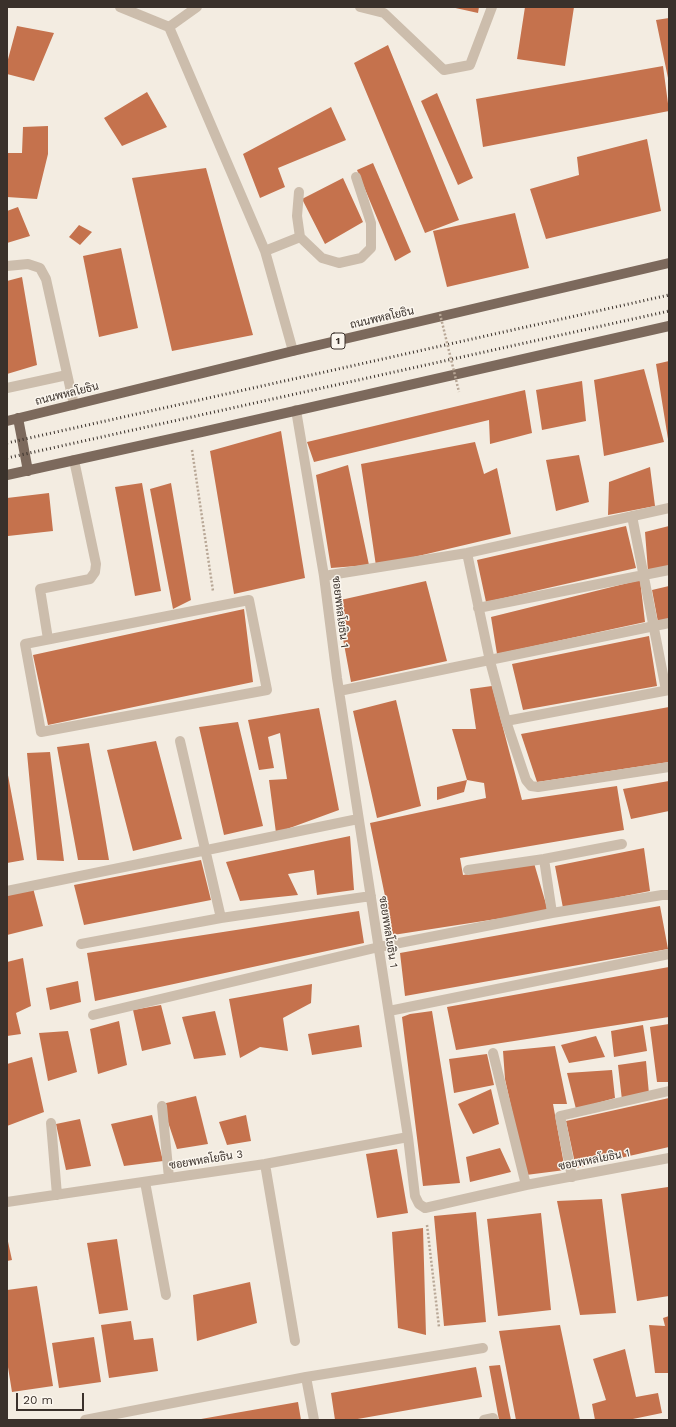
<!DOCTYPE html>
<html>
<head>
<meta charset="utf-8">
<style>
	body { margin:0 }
	#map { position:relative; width:676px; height:1427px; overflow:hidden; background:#f3ece1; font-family:"Work Sans",sans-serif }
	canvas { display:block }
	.frame { position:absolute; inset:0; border:8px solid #3a312b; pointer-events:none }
	.scale { position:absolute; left:16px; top:1393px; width:68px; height:18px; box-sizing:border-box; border:2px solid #3a312b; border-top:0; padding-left:5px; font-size:12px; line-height:14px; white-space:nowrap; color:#3a312b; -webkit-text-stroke:3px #fbf6ee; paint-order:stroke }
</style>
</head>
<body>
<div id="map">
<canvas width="676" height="1427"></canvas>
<div class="frame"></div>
<div class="scale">20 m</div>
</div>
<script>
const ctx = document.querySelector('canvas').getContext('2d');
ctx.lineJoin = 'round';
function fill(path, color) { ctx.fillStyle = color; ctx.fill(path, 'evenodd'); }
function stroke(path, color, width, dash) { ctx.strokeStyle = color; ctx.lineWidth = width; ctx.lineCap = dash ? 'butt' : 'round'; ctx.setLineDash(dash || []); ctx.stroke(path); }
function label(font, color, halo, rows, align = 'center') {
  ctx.font = font + ' "Work Sans",Sarabun,sans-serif'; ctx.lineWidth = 3; ctx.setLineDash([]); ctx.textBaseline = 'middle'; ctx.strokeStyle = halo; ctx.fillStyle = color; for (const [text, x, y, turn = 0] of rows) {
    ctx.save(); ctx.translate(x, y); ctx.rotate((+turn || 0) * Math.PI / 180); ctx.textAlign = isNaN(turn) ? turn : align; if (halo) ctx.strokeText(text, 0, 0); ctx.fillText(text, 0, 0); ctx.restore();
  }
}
fill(new Path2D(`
	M451 7H479L478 13Z
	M525 7H574L565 66 517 59Z
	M669 18V78H668L656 20Z
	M17 26 54 33 34 81 7 74V63Z
	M388 45 459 220 425 233 354 63Z
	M663 66 669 111 483 147 476 99Z
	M147 92 167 127 122 146 104 118Z
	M437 93 473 178 458 185 421 101Z
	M331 107 346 140 278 168 285 187 260 198 243 154Z
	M48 126V154L37 199 7 197V153H22L23 127Z
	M647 139 661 211 546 239 530 189 579 175 577 157Z
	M373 163 411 252 395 261 357 170Z
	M206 168 253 335 172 351 132 178Z
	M343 178 363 222 325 244 302 199Z
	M18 207 30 236 7 243V211Z
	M515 213 529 268 447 287 433 231Z
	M79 225 92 232 80 245 69 237Z
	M121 248 138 328 99 337 83 256Z
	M22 277 37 365 7 374V281Z
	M669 361V439H668L656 364Z
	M644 369 664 442 604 456 594 380Z
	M582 381 586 421 542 430 536 390Z
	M525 390 532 433 490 444 489 420 314 462 307 442Z
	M281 431 305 578 234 594 210 451Z
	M475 442 484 474 497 468 511 534 376 566 361 464Z
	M579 455 589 502 556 511 546 460Z
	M348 465 369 565 331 568 316 475Z
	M650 467 655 506 608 515 609 482Z
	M142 483 161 591 135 596 115 487Z
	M171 483 191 600 173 609 150 489Z
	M49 493 53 531 8 536 7 498Z
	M626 526 636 568 486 602 477 560Z
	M669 526V567L648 571 645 532Z
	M640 580 645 622 497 654 491 617Z
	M426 581 447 661 351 682 336 601Z
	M669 586V620L658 622 652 590Z
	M244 609 253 682 48 725 33 655Z
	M649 636 657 686 523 710 512 664Z
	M492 686 522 800 617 786 624 830 460 858 463 875 534 863 548 911 393 935 370 823 486 798 484 783 467 780 452 729H476L470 689Z
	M396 700 421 806 377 818 353 711Z
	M669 707V762L537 782 521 734Z
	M319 708 339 810 276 833 269 780 287 779 280 733 268 737 274 768 259 770 248 720Z
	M238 722 263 826 224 835 199 727Z
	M156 741 182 839 133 851 107 750Z
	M89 743 109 860H78L57 747Z
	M50 752 64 861 37 860 27 753Z
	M7 770 24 860 7 863Z
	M467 780 464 792 437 800V787Z
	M669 781V811L631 819 623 789Z
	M350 836 354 890 317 895 314 870 288 874 298 895 240 901 226 862Z
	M644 848 650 891 563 908 555 866Z
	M201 860 211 900 84 925 74 885Z
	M33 888 43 926 7 935V895Z
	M660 906 668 949 405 996 400 953Z
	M359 911 364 943 95 1001 87 953Z
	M23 958 31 1006 16 1013 21 1034 7 1036V962Z
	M669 967V1017L456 1050 447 1007Z
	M78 981 81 1002 50 1010 46 988Z
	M312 984 311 1003 283 1018 288 1051 260 1047 240 1058 229 999Z
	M161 1005 171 1044 142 1051 133 1010Z
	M215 1011 226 1055 194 1059 182 1017Z
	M432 1011 460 1183 423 1186 402 1017 410 1014Z
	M119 1021 127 1065 98 1074 90 1029Z
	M669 1024V1082H657L650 1027Z
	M359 1025 362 1047 312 1055 308 1034Z
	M643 1025 647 1051 614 1057 611 1031Z
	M68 1031 77 1072 48 1081 39 1033Z
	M596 1036 605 1057 569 1063 561 1045Z
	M555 1046 567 1104H553L565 1170 526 1175 505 1079 503 1051Z
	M487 1054 494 1085 454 1093 449 1059Z
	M32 1057 44 1112 7 1126V1064Z
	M646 1061 649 1094 622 1100 618 1065Z
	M612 1070 615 1098 576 1109 567 1073Z
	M491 1089 499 1124 473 1134 458 1104Z
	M196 1096 208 1144 177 1149 162 1104Z
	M669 1098V1147L576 1168 566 1121Z
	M152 1115 163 1161 124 1166 111 1124Z
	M246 1115 251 1141 227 1145 219 1122Z
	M80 1119 91 1166 66 1170 56 1124Z
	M500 1148 511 1172 470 1182 466 1157Z
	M397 1149 408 1213 377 1218 366 1154Z
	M668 1187 669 1196V1296L637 1301 621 1194Z
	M602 1199 616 1313 580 1315 557 1201Z
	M476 1212 486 1322 444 1326 434 1216Z
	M541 1213 551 1310 498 1316 487 1219Z
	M423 1228 426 1335 398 1328 392 1232Z
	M7 1237 12 1260 7 1261Z
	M117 1239 128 1310 99 1314 87 1243Z
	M250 1282 257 1323 197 1341 193 1295Z
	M37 1286 53 1386 12 1392 7 1361V1290Z
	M669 1316V1373H655L649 1325 665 1326 663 1318Z
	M131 1321 134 1340 153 1338 158 1371 109 1378 101 1325Z
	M560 1325 580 1420H516L499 1331Z
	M94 1337 101 1382 59 1388 52 1343Z
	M625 1349 636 1397 658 1393 662 1413 628 1420H595L592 1404 606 1400 593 1359Z
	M500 1365 511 1420H499L489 1366Z
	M476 1367 482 1397 352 1420H335L331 1393Z
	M298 1402 301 1420H201V1419Z`), '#c5724d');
stroke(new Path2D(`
	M192 450 213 591
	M427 1225 439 1327`), '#b8a796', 2.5, [2, 2]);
stroke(new Path2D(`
	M120 7 169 27 265 251 293 351
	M360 7 384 13 444 70 470 65 492 7
	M169 27 197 7
	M299 192 297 216 300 237
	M265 251 300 237 322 258 339 263 361 258 371 248V223L356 177
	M7 266 28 264 40 268 46 279 74 405
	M7 388 67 375
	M296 410 324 576 337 678 408 1137 415 1196 419 1204 425 1208 526 1185 669 1158
	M632 516 666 690
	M467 553 490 661 506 721 526 780 531 786 538 787 669 767
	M324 576 467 553 669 508
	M249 600 267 690 41 732 25 644Z
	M478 608 669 570
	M48 639 40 589 90 579 95 572 96 564 74 460
	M339 691 669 623
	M506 721 669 690
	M180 741 221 918
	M544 859 552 913
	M468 870 544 859 622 844
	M7 891 358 819
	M81 944 221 918 371 896
	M389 1011 669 954
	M93 1015 379 947 552 913 662 895H669
	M493 1053 526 1185
	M162 1106 169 1178
	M51 1123 57 1195
	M265 1164 295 1341
	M572 1177 560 1116 669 1091
	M145 1182 166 1295
	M7 1202 265 1164 408 1137
	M306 1377 314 1420
	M85 1420 306 1377 483 1348
	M484 1420 493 1418`), '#ccbdac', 10);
stroke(new Path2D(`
	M18 418 28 471
	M7 421 293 351 669 263
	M7 475C228 427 448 376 669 326`), '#7c695c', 10);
stroke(new Path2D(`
	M7 443 669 295
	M7 458 669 311`), '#3a312b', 3, [1, 3]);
stroke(new Path2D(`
	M440 314 459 392`), '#b8a796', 2.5, [2, 2]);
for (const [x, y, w] of [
	[338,341,14]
]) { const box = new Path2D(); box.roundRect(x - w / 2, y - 8, w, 16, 3); ctx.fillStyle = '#fbf6ee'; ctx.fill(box); stroke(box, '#3a312b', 1); }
label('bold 10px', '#3a312b', null, [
	["1",338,341]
]);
label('11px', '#3a312b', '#fbf6ee', [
	["ถนนพหลโยธิน",382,318,-13],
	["ถนนพหลโยธิน",67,394,-14],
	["ซอยพหลโยธิน 1",340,612,83],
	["ซอยพหลโยธิน 1",388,932,81],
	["ซอยพหลโยธิน 3",206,1160,-9],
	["ซอยพหลโยธิน 1",594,1160,-11]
]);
</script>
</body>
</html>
